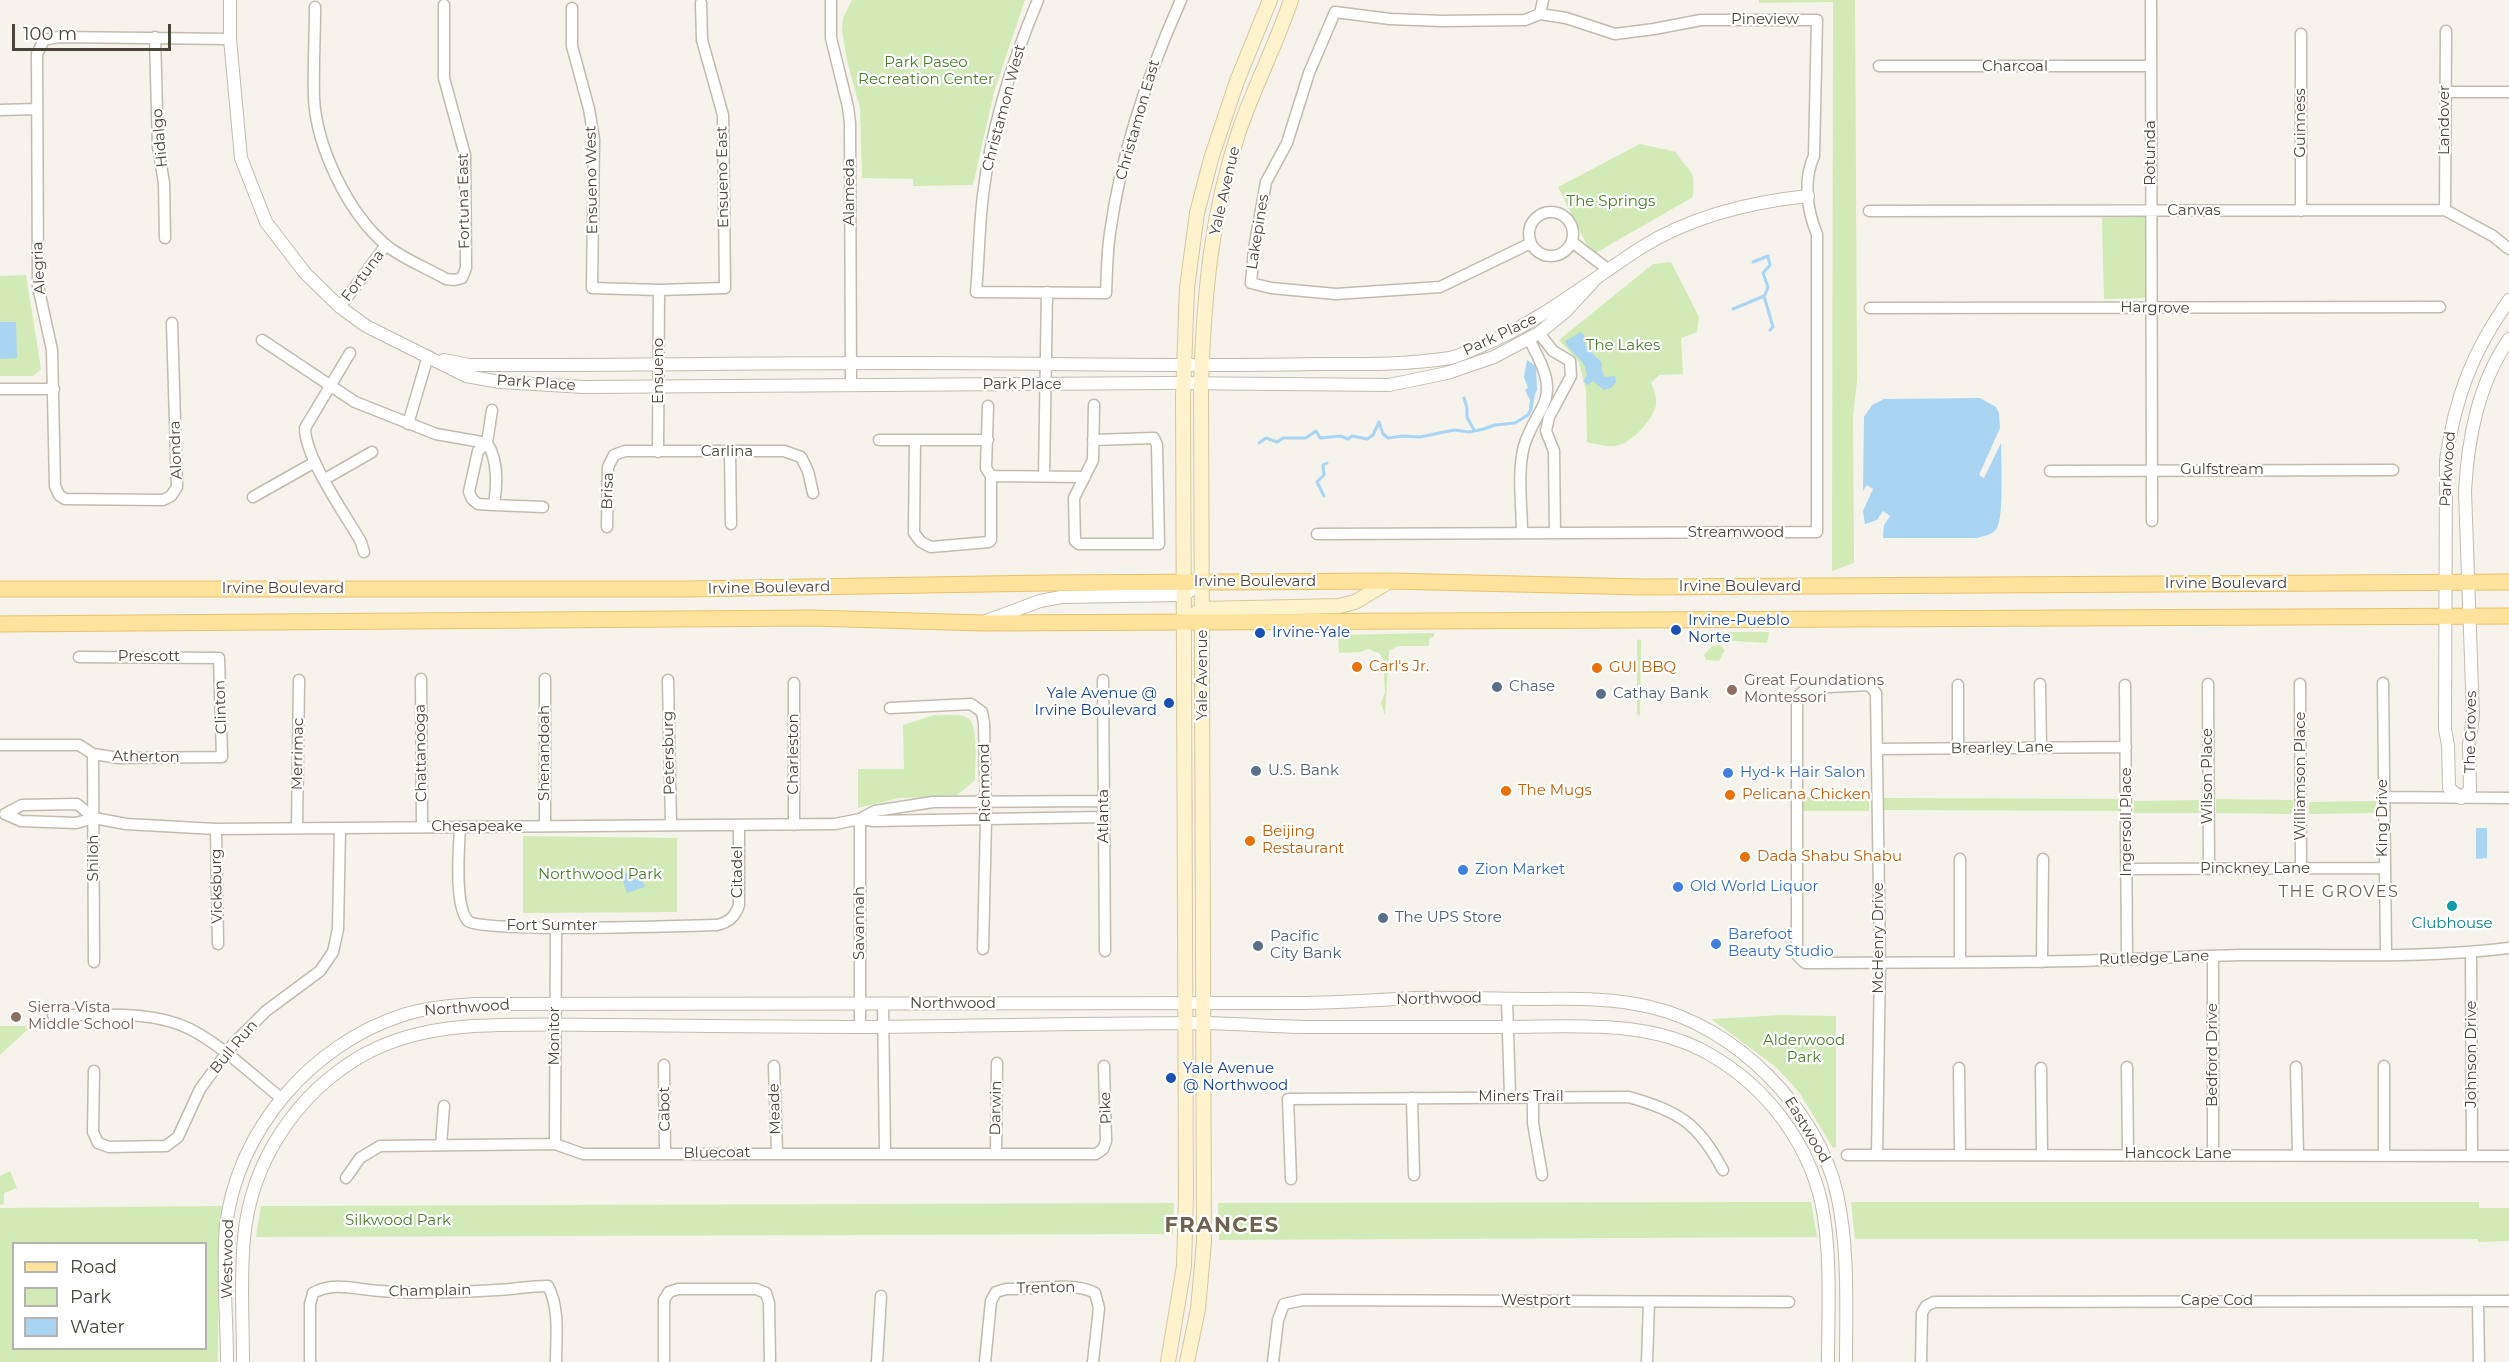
<!DOCTYPE html>
<html>
<head>
<meta charset="utf-8">
<style>
	body { margin:0 }
	#map { position:relative; width:2509px; height:1362px; overflow:hidden; background:#f6f3ec; font-family:Montserrat,sans-serif }
	canvas { display:block }
	.legend { position:absolute; left:12px; top:1242px; width:195px; height:108px; box-sizing:border-box; background:#fff; border:2px solid #b7b4b0; margin:0; padding:8px 10px; list-style:none; font-size:18px; color:#4b4439 }
	.legend li { display:flex; align-items:center; gap:12px; height:30px }
	.legend b { width:30px; border:2px solid #b7b4b0 }
	.scale { position:absolute; left:12px; top:24px; width:159px; height:27px; box-sizing:border-box; border:3px solid #4b4439; border-top:0; padding-left:8px; font-size:18px; line-height:21px; white-space:nowrap; color:#4b4439; -webkit-text-stroke:4px #fff; paint-order:stroke }
</style>
</head>
<body>
<div id="map">
<canvas width="2509" height="1362"></canvas>
<ul class="legend">
<li><b style="height:8px;background:#ffe39c"></b>Road</li>
<li><b style="height:16px;background:#d2eab5"></b>Park</li>
<li><b style="height:16px;background:#a9d4f2"></b>Water</li>
</ul>
<div class="scale">100 m</div>
</div>
<script>
const ctx = document.querySelector('canvas').getContext('2d');
ctx.lineJoin = 'round';
function fill(path, color) { ctx.fillStyle = color; ctx.fill(path, 'evenodd'); }
function stroke(path, color, width, dash) { ctx.strokeStyle = color; ctx.lineWidth = width; ctx.lineCap = dash ? 'butt' : 'round'; ctx.setLineDash(dash || []); ctx.stroke(path); }
function label(font, color, halo, rows, align = 'center') {
  ctx.font = font + ' Montserrat,sans-serif'; ctx.lineWidth = 4.5; ctx.setLineDash([]); ctx.textBaseline = 'middle'; ctx.strokeStyle = halo; ctx.fillStyle = color; for (const [text, x, y, turn = 0] of rows) {
    ctx.save(); ctx.translate(x, y); ctx.rotate((+turn || 0) * Math.PI / 180); ctx.textAlign = isNaN(turn) ? turn : align; if (halo) ctx.strokeText(text, 0, 0); ctx.fillText(text, 0, 0); ctx.restore();
  }
}
fill(new Path2D(`
	M852 0H1025L994 92 973 185 913 186V179L862 178 860 108 847 61 842 31 843 18Z
	M1759 0H1855L1857 380 1853 417 1854 563 1832 571 1833 2 1759 3Z
	M1640 144 1676 152C1680 161 1691 169 1693 177 1694 183 1693 191 1693 197L1592 255 1558 187Z
	M2145 217 2147 298 2104 299 2102 218Z
	M1671 262 1699 317 1697 332 1681 338 1683 374 1659 375 1651 383C1654 390 1657 397 1656 405 1653 420 1630 445 1615 446 1606 447 1596 444 1587 442L1586 390 1579 362 1559 340 1653 264Z
	M26 275 41 369 33 376H0V276Z
	M1703 632H1769L1767 643 1703 639Z
	M1434 633V637L1429 638V646H1398L1389 651 1385 715 1381 703 1385 692 1383 659 1380 654 1369 649 1360 652 1339 653 1338 635Z
	M1640 639 1641 641 1640 716 1637 714V641Z
	M1720 645 1725 650 1719 661 1706 660 1704 655 1712 646Z
	M934 715C943 716 962 713 968 718 979 725 975 766 975 780L956 796 899 798 858 808V769H904L903 725Z
	M1802 797H1869V811H1802Z
	M1883 798 2119 799V811L1883 810Z
	M2216 799 2293 800V814L2216 813Z
	M2201 800V813H2134V801Z
	M2376 801V813L2309 814V802Z
	M523 836 677 838V912L523 913Z
	M1782 1015 1836 1016V1147L1833 1148 1799 1092 1776 1067 1711 1019Z
	M0 1026H26L27 1030 0 1055Z
	M10 1171 17 1188 4 1193V1204L0 1205V1176Z
	M1811 1202 1817 1237 1219 1240 1218 1203Z
	M1851 1202H2479V1208H2509V1241L2478 1242V1239H1855Z
	M1174 1203 1173 1234 256 1237 261 1206Z
	M224 1206 219 1240 218 1362H0V1208ZM14 1244H206V1348H14Z`), '#d2eab5');
fill(new Path2D(`
	M0 322H16L17 358 0 359Z
	M1581 332 1588 339 1585 345 1602 363 1601 367 1604 377 1615 376 1616 382 1611 388 1604 390 1593 381 1588 385 1583 381 1587 375C1586 359 1571 355 1565 341Z
	M1527 360 1536 366 1537 390 1535 394 1532 411 1529 408 1530 400 1525 390 1528 388 1524 377Z
	M1980 398 1996 407 1999 413 2000 428 1979 475 1984 478 2001 443C2001 459 2004 516 1997 528 1993 535 1984 536 1977 538H1883L1884 525 1890 516 1883 511 1877 520 1865 524 1863 511 1873 489 1867 485 1863 491 1864 417 1872 405 1884 399Z
	M2476 828H2487V858L2476 859Z
	M630 872 633 880 642 878 645 887 627 893 621 875Z`), '#a9d4f2');
stroke(new Path2D(`
	M1753 262 1768 256 1770 265 1763 273 1768 287 1765 295
	M1733 309 1764 296 1773 327 1770 330
	M1464 398 1467 408V417L1474 430
	M1259 443 1266 438 1277 442 1283 438H1306L1316 431 1320 438 1341 436 1348 439 1352 436 1367 439 1373 435 1379 422 1383 434 1388 438 1403 436 1420 437 1454 430 1469 432 1484 429 1495 425 1515 423 1528 415 1531 409
	M1324 496 1317 482 1324 475 1323 465 1327 463`), '#a9d4f2', 3);
const minor = new Path2D(`
	M831 0V38L848 107 850 123 851 385
	M1038 0C1012 62 991 129 983 195 979 227 979 260 976 292L1106 293C1107 273 1107 252 1110 233 1121 152 1148 74 1181 0
	M2151 0 2152 521
	M315 7C315 38 313 69 314 99 317 148 348 213 386 245 401 258 427 268 446 279L454 280 462 278 466 268 465 155 444 78V5
	M572 8V46L589 109 594 139 592 288 659 290 725 288 723 115 702 40 701 3
	M1540 14 1543 0
	M155 37 158 147 164 183 165 238
	M1879 66H2151
	M2445 92H2509
	M0 110 37 109
	M2445 210 2446 31
	M1869 211 2445 210 2493 236 2509 249
	M2301 211V34
	M1529 234a22 22 0 1 1 44 0a22 22 0 1 1-44 0Z
	M1572 242 1609 270
	M340 307 386 245
	M1870 308 2440 307
	M172 323 177 487 171 496 163 500 65 499 59 495 55 486 52 350 38 286 37 54 44 40 59 37 230 39
	M1539 333 1553 351 1570 361 1571 376 1549 417 1546 431 1554 451 1555 533
	M262 340 355 402 436 434 487 443C498 459 497 486 494 505L543 507
	M350 353 305 428C305 458 345 514 361 542L364 552
	M0 389H54
	M492 410 487 443 478 451 469 492 472 499 478 504 494 505
	M408 424 428 356
	M879 440H988
	M915 440 914 533 921 542 931 547 989 542 991 540V476L986 468 988 406
	M1093 440 1154 438 1157 445 1159 544H1079L1075 541 1074 498 1093 460 1094 405
	M658 452 659 290
	M730 452 731 524
	M2050 471 2393 470
	M991 476 1085 477
	M1044 477 1047 292
	M325 479 372 452
	M253 497 315 462
	M607 527 608 467 614 455 625 451H784L801 457 808 471 813 493
	M1522 533C1522 506 1517 473 1524 446 1528 432 1535 421 1542 408 1555 384 1540 361 1529 339
	M1317 534 1817 532V234C1807 211 1803 179 1814 156L1817 20H1701L1654 29 1615 34 1566 18 1540 14 1525 20 1443 21 1390 19 1335 12 1309 73 1287 143 1266 182 1254 249 1251 283 1271 288 1336 294 1440 287 1531 243
	M421 679 422 827
	M545 679V826
	M668 680 671 825
	M1103 680 1105 951
	M2383 683 2386 954
	M2040 684 2041 747
	M2208 684 2209 869
	M2300 684 2301 868
	M1958 685V748
	M2125 685 2127 958
	M890 708 971 704 982 712 984 723 986 820 983 949
	M0 745H79L93 754 119 758 222 757 219 658 79 657
	M1877 749 2126 747
	M93 754 94 962
	M2383 797 2509 798
	M5 814 21 821 76 823 94 818 126 824 216 829 835 824 860 819 875 811 933 802 1104 801
	M5 814 22 805 77 804 94 818
	M860 819 874 821 1104 817
	M794 825V683
	M460 827C459 848 454 906 468 921 479 933 686 926 717 925 729 922 735 917 739 905V825
	M297 828 299 680
	M216 829 218 944
	M2127 869 2383 868
	M2471 953 2472 1154
	M1960 961V859
	M2042 962 2043 859
	M1507 999 1510 1096
	M883 1003 885 1152
	M53 1015C97 1016 150 1009 190 1029 223 1046 252 1075 281 1098
	M860 1027V819
	M664 1065 665 1153
	M774 1066 777 1152
	M2384 1066V1154
	M2127 1067 2128 1154
	M2296 1067 2298 1154
	M1959 1068 1960 1155
	M2041 1068 2042 1154
	M94 1071 93 1132 98 1143 109 1147 166 1146 178 1137 200 1089 234 1043 266 1011 320 971 333 952 338 929 340 828
	M1533 1097V1123L1542 1175
	M1412 1098 1414 1175
	M555 1144 556 927
	M441 1145 444 1106
	M996 1153 997 1063
	M2213 1154V956
	M1847 1155 2509 1156
	M1877 1155 1880 962 1876 693 1869 685 1808 688 1800 694 1797 703V955L1805 963C1894 962 1984 963 2073 961 2129 960 2185 956 2241 955 2329 954 2422 959 2509 948
	M346 1178 360 1158 380 1146 555 1144 583 1154H1096L1103 1149 1106 1141 1104 1066
	M1291 1179 1288 1099 1629 1097C1680 1112 1698 1123 1723 1170
	M2478 1301 2479 1362
	M310 1362V1304L313 1293C335 1281 357 1290 381 1291 419 1294 459 1292 497 1290 514 1289 530 1286 548 1286 560 1309 556 1337 556 1362
	M664 1362V1300L669 1292 678 1289H756L766 1293 769 1303 770 1362
	M877 1362 881 1296
	M985 1362 991 1301 996 1292 1006 1289C1031 1290 1074 1281 1095 1293L1099 1308 1093 1362
	M1273 1362 1278 1320 1284 1304 1303 1300 1789 1302
	M1647 1362 1649 1302
	M1921 1362 1922 1313 1926 1306 1934 1302 2509 1301`);
const tertiary = new Path2D(`
	M230 0V39L241 158 266 222 305 273 340 307 366 326 466 376 500 382 584 387 1170 383 1389 385 1447 373 1494 357 1539 333 1566 311 1592 283
	M2509 300C2472 352 2455 398 2446 460L2445 729 2448 745 2449 788 2461 798 2470 790 2469 745 2473 716 2465 491C2468 438 2478 384 2509 339
	M444 360 469 365H503C686 365 869 361 1051 364 1139 365 1227 366 1315 364 1359 364 1406 365 1450 358 1460 356 1471 350 1481 346 1541 321 1588 282 1642 247 1692 216 1750 202 1808 196
	M986 621 1040 601 1061 597 1184 595 1191 590
	M227 1362C227 1317 222 1270 226 1226 237 1130 312 1044 403 1015 427 1007 451 1006 475 1004L1296 1003C1335 1003 1374 1000 1414 998 1452 997 1490 999 1527 999 1568 999 1610 997 1650 1007 1735 1026 1818 1109 1837 1194 1849 1249 1846 1306 1846 1362
	M243 1362C243 1321 240 1279 244 1238 251 1161 297 1093 363 1055 394 1038 427 1030 462 1027 513 1023 566 1025 617 1025 696 1026 776 1027 855 1027 972 1026 1089 1023 1207 1023 1248 1024 1289 1028 1331 1027 1389 1027 1448 1027 1506 1027 1574 1027 1648 1019 1709 1054 1769 1088 1814 1149 1824 1217 1831 1265 1828 1314 1828 1362`);
const secondary = new Path2D(`
	M1195 614 1202 609 1339 606 1355 602 1390 581
	M1168 1362 1184 1266 1186 1196 1183 397 1187 288 1197 213 1211 159 1237 81 1270 0
	M1187 1362 1198 1309 1204 1242 1201 383C1204 296 1211 214 1239 131 1254 87 1276 45 1291 0`);
const primary = new Path2D(`
	M0 589H687L1046 583 1390 581 1643 587 2509 582
	M0 624 812 618 982 623 2509 616`);
stroke(minor, '#c2bbae', 13);
stroke(tertiary, '#c2bbae', 14);
stroke(secondary, '#d6c79b', 16);
stroke(primary, '#e6c16a', 17);
stroke(minor, '#fff', 10);
stroke(tertiary, '#fff', 12);
stroke(secondary, '#fff3cd', 14);
stroke(primary, '#ffe39c', 15);
for (const [x, y, r, color] of [
	[1676,630,6,"#1a4fb4"],
	[1260,633,6,"#1a4fb4"],
	[1357,667,6,"#e8710a"],
	[1597,668,6,"#e8710a"],
	[1497,687,6,"#5c6f8a"],
	[1732,690,6,"#8d6e63"],
	[1601,694,6,"#5c6f8a"],
	[1169,703,6,"#1a4fb4"],
	[1256,771,6,"#5c6f8a"],
	[1728,773,6,"#3f7fe0"],
	[1506,791,6,"#e8710a"],
	[1730,795,6,"#e8710a"],
	[1250,841,6,"#e8710a"],
	[1745,857,6,"#e8710a"],
	[1463,870,6,"#3f7fe0"],
	[1678,887,6,"#3f7fe0"],
	[2452,906,6,"#0f9aa8"],
	[1383,918,6,"#5c6f8a"],
	[1716,944,6,"#3f7fe0"],
	[1258,946,6,"#5c6f8a"],
	[16,1017,6,"#8d6e63"],
	[1171,1078,6,"#1a4fb4"]
]) { const dot = new Path2D(); dot.arc(x, y, r, 0, 2 * Math.PI); ctx.fillStyle = color; ctx.fill(dot); stroke(dot, '#fff', 2); }
label('15px', '#4b4439', '#fff', [
	["Pineview",1765,20],
	["Charcoal",2015,67],
	["Christamon West",1004,108,-75],
	["Christamon East",1138,120,-74],
	["Landover",2445,120,-90],
	["Guinness",2301,123,-90],
	["Hidalgo",160,138,-95],
	["Rotunda",2151,153,-90],
	["Ensueno East",723,177,-91],
	["Ensueno West",592,180,-91],
	["Yale Avenue",1225,191,-77],
	["Alameda",850,192,-90],
	["Fortuna East",464,201,-91],
	["Canvas",2194,211],
	["Lakepines",1258,232,-81],
	["Alegria",39,268,-93],
	["Fortuna",363,276,-53],
	["Hargrove",2155,308,1],
	["Park Place",1500,335,-25],
	["Ensueno",659,371,-90],
	["Park Place",536,383,4],
	["Park Place",1022,385],
	["Alondra",176,450,-92],
	["Carlina",727,452],
	["Parkwood",2448,469,-86],
	["Gulfstream",2222,470],
	["Brisa",608,491,-88],
	["Streamwood",1736,533],
	["Irvine Boulevard",1255,582],
	["Irvine Boulevard",2226,584],
	["Irvine Boulevard",1740,587],
	["Irvine Boulevard",769,588,-1],
	["Irvine Boulevard",283,589],
	["Prescott",149,657],
	["Yale Avenue",1203,675,-90],
	["Clinton",221,707,-92],
	["The Groves",2471,732,-89],
	["Brearley Lane",2002,748,-1],
	["Chattanooga",421,753,-91],
	["Shenandoah",545,753,-90],
	["Petersburg",669,753,-91],
	["Merrimac",298,754,-89],
	["Charleston",794,754,-90],
	["Atherton",146,757,1],
	["Wilson Place",2208,776,-90],
	["Williamson Place",2301,776,-90],
	["Richmond",985,783,-91],
	["Atlanta",1104,816,-90],
	["King Drive",2383,818,-90],
	["Ingersoll Place",2127,822,-90],
	["Chesapeake",477,827],
	["Shiloh",94,858,-90],
	["Pinckney Lane",2255,869],
	["Citadel",738,872,-90],
	["Vicksburg",217,886,-91],
	["Savannah",860,923,-90],
	["Fort Sumter",552,926],
	["McHenry Drive",1879,938,-90],
	["Rutledge Lane",2154,958,-2],
	["Northwood",1439,999,-1],
	["Northwood",953,1004],
	["Northwood",467,1008,-4],
	["Monitor",555,1036,-90],
	["Bull Run",234,1047,-50],
	["Johnson Drive",2472,1054,-90],
	["Bedford Drive",2213,1055,-90],
	["Miners Trail",1521,1097],
	["Darwin",996,1108,-89],
	["Pike",1106,1108,-92],
	["Cabot",665,1109,-91],
	["Meade",775,1109,-92],
	["Eastwood",1807,1130,59],
	["Bluecoat",717,1153,-1],
	["Hancock Lane",2178,1154],
	["Westwood",228,1259,-89],
	["Trenton",1046,1288,-1],
	["Champlain",430,1291,-1],
	["Westport",1536,1301],
	["Cape Cod",2217,1301]
]);
label('15px', '#4a7f2a', '#fff', [
	["Park Paseo",926,63],
	["Recreation Center",926,80],
	["The Springs",1611,202],
	["The Lakes",1623,346],
	["Northwood Park",600,875],
	["Alderwood",1804,1041],
	["Park",1804,1058],
	["Silkwood Park",398,1221]
]);
label('15px', '#164399', '#fff', [
	["Irvine-Pueblo",1688,621],
	["Norte",1688,638],
	["Irvine-Yale",1272,633],
	["Yale Avenue @",1157,694,"right"],
	["Irvine Boulevard",1157,711,"right"],
	["Yale Avenue",1183,1069],
	["@ Northwood",1183,1086]
], 'left');
label('15px', '#c56008', '#fff', [
	["Carl's Jr.",1369,667],
	["GUI BBQ",1609,668],
	["The Mugs",1518,791],
	["Pelicana Chicken",1742,795],
	["Beijing",1262,832],
	["Restaurant",1262,849],
	["Dada Shabu Shabu",1757,857]
], 'left');
label('15px', '#785e54', '#fff', [
	["Great Foundations",1744,681],
	["Montessori",1744,698],
	["Sierra Vista",28,1008],
	["Middle School",28,1025]
], 'left');
label('15px', '#4e5e75', '#fff', [
	["Chase",1509,687],
	["Cathay Bank",1613,694],
	["U.S. Bank",1268,771],
	["The UPS Store",1395,918],
	["Pacific",1270,937],
	["City Bank",1270,954]
], 'left');
label('15px', '#366cbe', '#fff', [
	["Hyd-k Hair Salon",1740,773],
	["Zion Market",1475,870],
	["Old World Liquor",1690,887],
	["Barefoot",1728,935],
	["Beauty Studio",1728,952]
], 'left');
label('15px', '#0d838f', '#fff', [
	["Clubhouse",2452,924]
]);
ctx.letterSpacing = '1.5px';
label('16px', '#6e6250', '#fff', [
	["THE GROVES",2339,892]
]);
ctx.letterSpacing = '0px';
ctx.letterSpacing = '1.5px';
label('bold 21px', '#6e6250', '#fff', [
	["FRANCES",1222,1226]
]);
ctx.letterSpacing = '0px';
</script>
</body>
</html>
